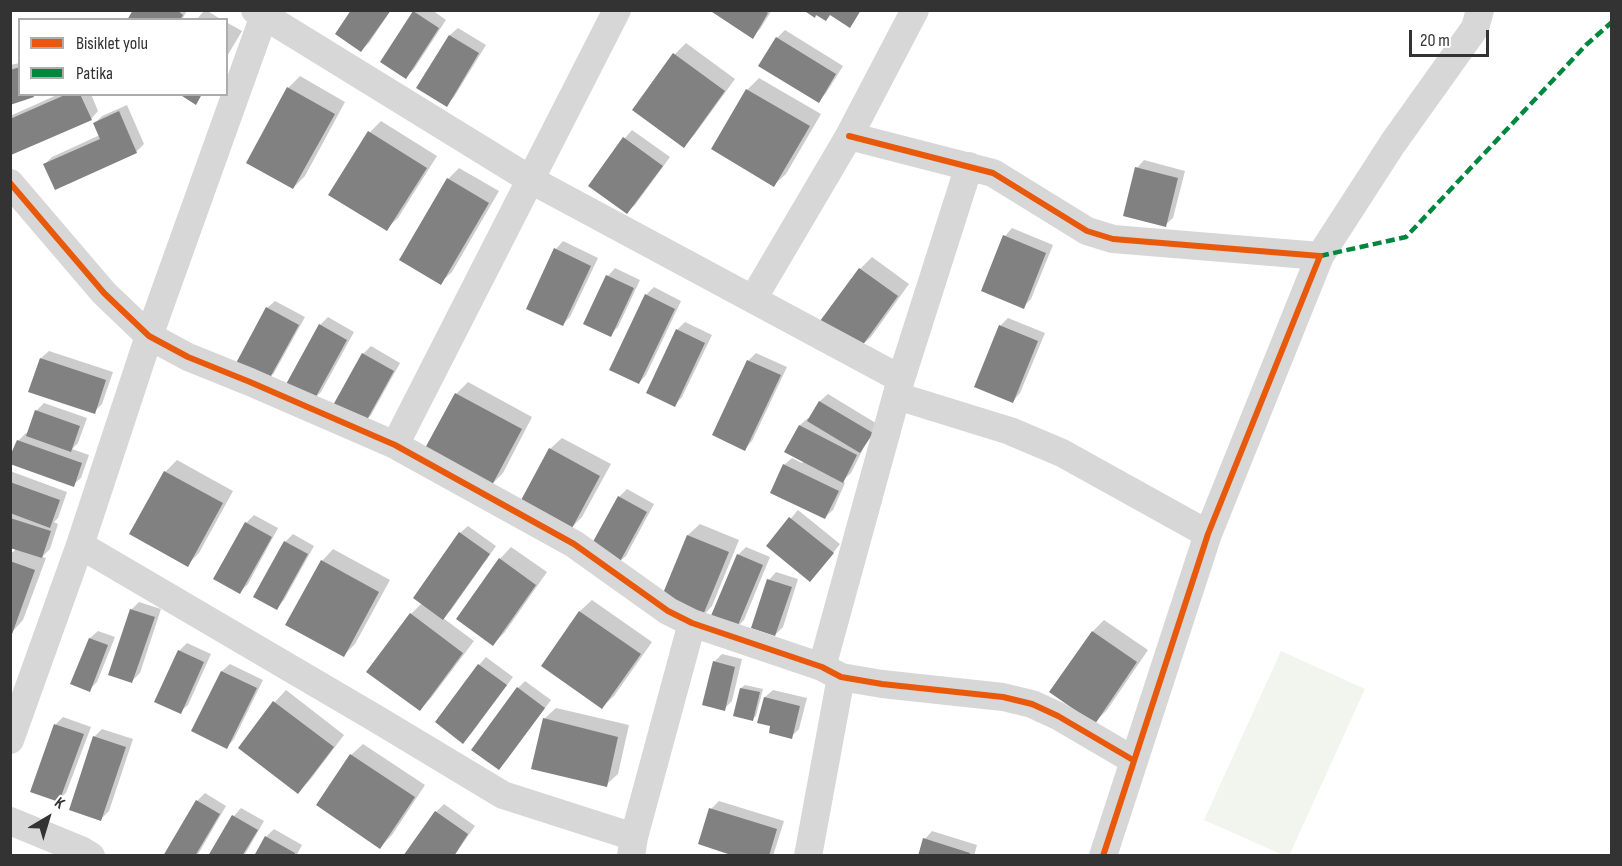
<!DOCTYPE html>
<html>
<head>
<meta charset="utf-8">
<style>
	body { margin:0 }
	#map { position:relative; width:1622px; height:866px; overflow:hidden; background:#fff; font-family:"Sofia Sans Condensed",sans-serif }
	canvas { display:block }
	.frame { position:absolute; inset:0; border:12px solid #333; pointer-events:none }
	.legend { position:absolute; left:18px; top:18px; width:210px; height:78px; box-sizing:border-box; background:#fff; border:2px solid #adadad; margin:0; padding:8px 10px; list-style:none; font-size:18px; color:#333 }
	.legend li { display:flex; align-items:center; gap:12px; height:30px }
	.legend b { width:30px; border:2px solid #adadad }
	.north { position:absolute; left:18px; top:788px; width:60px; height:60px; -webkit-text-stroke:4px #fff; paint-order:stroke; rotate:38deg; font-size:16px; font-weight:700; line-height:24px; text-align:center; color:#333 }
	.north::after { content:''; display:block; margin:auto; width:21px; height:27px; background:#333; clip-path:polygon(50% 0,100% 100%,50% 72%,0 100%) }
	.scale { position:absolute; left:1409px; top:30px; width:80px; height:27px; box-sizing:border-box; border:3px solid #333; border-top:0; padding-left:8px; font-size:18px; line-height:21px; white-space:nowrap; color:#333; -webkit-text-stroke:4px #fff; paint-order:stroke }
</style>
</head>
<body>
<div id="map">
<canvas width="1622" height="866"></canvas>
<div class="frame"></div>
<ul class="legend">
<li><b style="height:8px;background:#e8590c"></b>Bisiklet yolu</li>
<li><b style="height:8px;background:#00873e"></b>Patika</li>
</ul>
<div class="north">K</div>
<div class="scale">20 m</div>
</div>
<script>
const ctx = document.querySelector('canvas').getContext('2d');
ctx.lineJoin = 'round';
function fill(path, color) { ctx.fillStyle = color; ctx.fill(path, 'evenodd'); }
function stroke(path, color, width, dash) { ctx.strokeStyle = color; ctx.lineWidth = width; ctx.lineCap = dash ? 'butt' : 'round'; ctx.setLineDash(dash || []); ctx.stroke(path); }
fill(new Path2D(`
	M1281 651 1365 689 1289 856 1283 855 1204 820Z`), '#f1f5ed');
fill(new Path2D(`
	M134 10H187L182 20H129Z
	M205 10H206L222 20H196Z
	M353 10H391L369 43 361 50Z
	M416 10H432L446 20 414 69 406 77 415 12Z
	M712 10H772L760 29 752 37Z
	M226 22 242 31 226 58Z
	M458 28 486 45 454 97 447 105 418 88 450 35Z
	M785 30 843 66 826 93 819 101 777 38Z
	M686 43 735 79 695 134 684 146 675 54Z
	M20 63V94H34L10 103V65Z
	M300 76 345 102 305 176 293 188 288 88Z
	M759 78 821 114 786 174 774 185 713 149 747 90Z
	M59 94H91L98 111 91 119 12 153 10 149V116Z
	M127 105 144 144 136 152 45 164 52 157 100 135 95 123 102 116Z
	M381 121 437 156 398 218 386 229 370 132Z
	M632 130 670 157 635 205 627 212 590 185 625 138Z
	M1144 160 1185 171 1173 218 1165 225 1137 168Z
	M459 168 499 191 452 272 440 283 448 179Z
	M1012 228 1053 245 1031 299 1023 307 1005 236Z
	M563 241 598 258 570 317 562 325 556 249Z
	M872 257 909 284 871 337 859 348 860 269Z
	M615 268 640 280 618 327 610 335 608 276Z
	M654 287 681 301 646 375 639 383 646 295Z
	M275 301 305 317 274 373 267 381V308Z
	M328 317 354 332 321 392 313 400 320 325Z
	M1008 318 1045 333 1020 393 1013 401 1000 326Z
	M685 322 712 335 682 397 675 405 677 330Z
	M371 346 400 363 371 415 364 423 363 354Z
	M49 351 113 372 102 404 94 412 41 358Z
	M756 353 787 367 752 441 745 449 714 434 749 360Z
	M468 382 532 417 503 473 491 485 456 394Z
	M828 394 879 425 864 447 851 473 842 481 845 483 833 510 825 517 784 465 792 458 802 463 804 460 800 425 808 418 810 419 820 401Z
	M44 403 87 418 78 443 72 449 89 455 81 478 73 485 18 441 26 433 28 434 36 411Z
	M562 438 611 464 582 517 571 528 550 449Z
	M177 460 233 491 199 553 187 565 131 534 166 471Z
	M10 471 67 492 58 518 54 522 58 524 50 549 42 557 46 558 23 620 12 632 10 552H13L17 548 10 546Z
	M627 489 654 504 626 556 618 563 619 497Z
	M798 510 840 544 818 572 768 546Z
	M254 515 278 528 248 584 240 592 246 523Z
	M700 524 739 540 712 606 701 618 688 535Z
	M468 526 496 546 451 610 443 618 474 641 431 698 420 709 411 614 422 603 460 533Z
	M293 534 314 546 284 600 277 608 285 542Z
	M511 547 547 572 505 632 493 644 500 559Z
	M746 547 770 557 744 620 736 628 738 555Z
	M333 549 390 580 355 644 344 655 322 561Z
	M776 572 798 579 783 627 775 635 769 580Z
	M592 600 652 642 614 696 602 707 543 665 580 611Z
	M139 602 161 609 140 673 132 681 131 610Z
	M1104 620 1148 650 1107 710 1095 722 1093 631Z
	M98 631 115 637 97 682 89 690 72 683 90 638Z
	M187 643 211 654 188 705 180 712 179 651Z
	M722 654 742 659 732 701 724 709 714 662Z
	M486 657 513 677 471 734 463 742 479 665Z
	M230 664 263 680 234 739 227 747 193 731 222 671Z
	M525 681 551 700 506 761 499 768 518 688Z
	M745 685 763 689 756 716 752 719 741 688Z
	M286 690 344 735 310 780 298 792 240 748 275 702Z
	M773 690 807 698 799 729 791 737 772 725 765 697Z
	M556 708 629 725 618 774 606 785 544 719Z
	M63 717 91 727 66 793 58 800 31 791 56 724Z
	M102 729 133 739 109 811 101 819 70 809 95 736Z
	M363 744 425 785 392 835 380 847 351 755Z
	M205 793 226 806 197 856H164L198 800Z
	M719 801 784 821 773 856H739L711 809Z
	M444 804 475 826 454 856H405L436 812Z
	M241 808 264 821 244 856H210L234 816Z
	M274 829 302 845 296 856H255L266 837Z
	M932 831 977 845 974 856H920L925 839Z`), '#0003');
fill(new Path2D(`
	M133 10H177L183 15 180 20H127Z
	M351 10H391L361 52 335 34Z
	M709 10H764L768 13 753 39Z
	M803 10H861L850 28 830 15 826 21 816 15 815 18Z
	M413 11 439 28 406 79 380 62Z
	M449 35 479 53 447 107 416 88Z
	M776 37 836 74 819 103 758 66Z
	M673 53 725 91 684 148 632 110Z
	M20 67V94H33L34 97 10 105V70Z
	M287 87 335 114 293 189 246 163Z
	M746 89 810 126 774 187 711 149Z
	M67 94H80L92 120 11 155 10 119Z
	M179 94H202L196 105Z
	M119 111 137 153 55 190 43 164 100 139 93 123Z
	M368 131 427 168 387 231 328 195Z
	M623 137 663 166 627 214 588 186Z
	M1135 167 1178 178 1166 227 1123 216Z
	M447 178 489 203 441 285 399 260Z
	M1003 235 1046 253 1024 309 981 291Z
	M554 248 591 266 563 326 526 309Z
	M859 268 898 296 859 350 820 321Z
	M606 275 634 288 611 337 583 324Z
	M645 294 675 309 639 384 609 370Z
	M266 307 299 325 267 383 235 365Z
	M319 324 347 340 313 402 285 386Z
	M999 325 1038 341 1013 403 974 387Z
	M676 329 705 343 675 407 646 393Z
	M362 353 394 371 364 425 332 407Z
	M40 358 106 380 95 414 28 392Z
	M747 360 781 375 745 451 712 435Z
	M455 393 522 429 491 487 424 450Z
	M819 401 873 433 860 453 807 421Z
	M35 410 80 426 71 452 26 436Z
	M799 425 857 455 843 483 784 452Z
	M17 440 82 463 74 487 10 464V456Z
	M549 448 600 476 571 530 520 502Z
	M783 464 839 491 825 519 770 493Z
	M164 471 223 503 188 567 129 534Z
	M10 482 60 500 50 528 10 513Z
	M618 496 647 512 618 565 589 549Z
	M789 517 834 553 810 582 766 546Z
	M10 518 51 531 42 558 10 548Z
	M245 522 272 537 240 594 213 579Z
	M459 532 490 554 443 620 413 598Z
	M687 535 729 552 701 620 659 603Z
	M284 541 308 554 277 610 253 597Z
	M737 554 763 565 736 630 710 618Z
	M499 558 536 585 493 646 456 619Z
	M321 560 379 592 344 657 285 625Z
	M10 561 35 570 11 637H10Z
	M767 579 792 587 775 636 751 628Z
	M130 609 155 617 132 683 108 675Z
	M579 611 641 654 602 709 541 666Z
	M410 613 463 653 420 711 366 672Z
	M1092 631 1137 662 1095 724 1049 692Z
	M89 638 108 645 90 692 70 684Z
	M178 650 204 662 181 714 154 702Z
	M713 661 735 667 725 711 702 705Z
	M478 664 507 685 463 744 435 722Z
	M221 671 257 688 227 749 191 731Z
	M517 687 545 708 499 770 471 750Z
	M740 688 760 692 753 721 733 716Z
	M764 697 800 706 792 739 769 733 770 726 757 723Z
	M273 701 334 747 298 794 238 748Z
	M543 718 618 737 607 787 531 769Z
	M54 724 84 734 59 802 30 792Z
	M93 736 126 747 101 821 69 810Z
	M350 754 415 797 380 849 316 805Z
	M196 800 220 814 195 856H163Z
	M709 808 777 829 769 856H734L698 844Z
	M435 811 468 834 454 856H403Z
	M232 815 258 830 242 856H208Z
	M265 836 295 853 294 856H254Z
	M923 838 970 853 969 856H918Z`), '#818181');
stroke(new Path2D(`
	M255 10 531 180 901 379 822 667
	M849 136 993 173 1087 231 1113 239 1320 256 1208 534 1103 856
	M10 183 104 293 149 336 188 357 250 382 395 445 574 544 668 611 692 623 822 667 841 677 882 684 1003 697 1032 704 1058 716 1133 760
	M1320 256 1393 143 1475 28 1480 10
	M753 299 849 136 915 10
	M901 379 969 166
	M897 396 1010 431 1062 453 1208 534
	M395 445 617 10
	M80 545 375 718 503 795 634 837
	M10 740 80 545 149 336 266 10
	M10 821 83 851 91 856
	M631 856 634 837 692 623
	M808 856 841 677`), '#d7d7d7', 28);
stroke(new Path2D(`
	M1320 256 1406 237 1586 45 1612 22`), '#00873e', 4.5, [9, 4.5]);
stroke(new Path2D(`
	M849 136 993 173 1087 231 1113 239 1320 256 1208 534 1103 856
	M10 183 104 293 149 336 188 357 250 382 395 445 574 544 668 611 692 623 822 667 841 677 882 684 1003 697 1032 704 1058 716 1133 760`), '#e8590c', 6);
</script>
</body>
</html>
